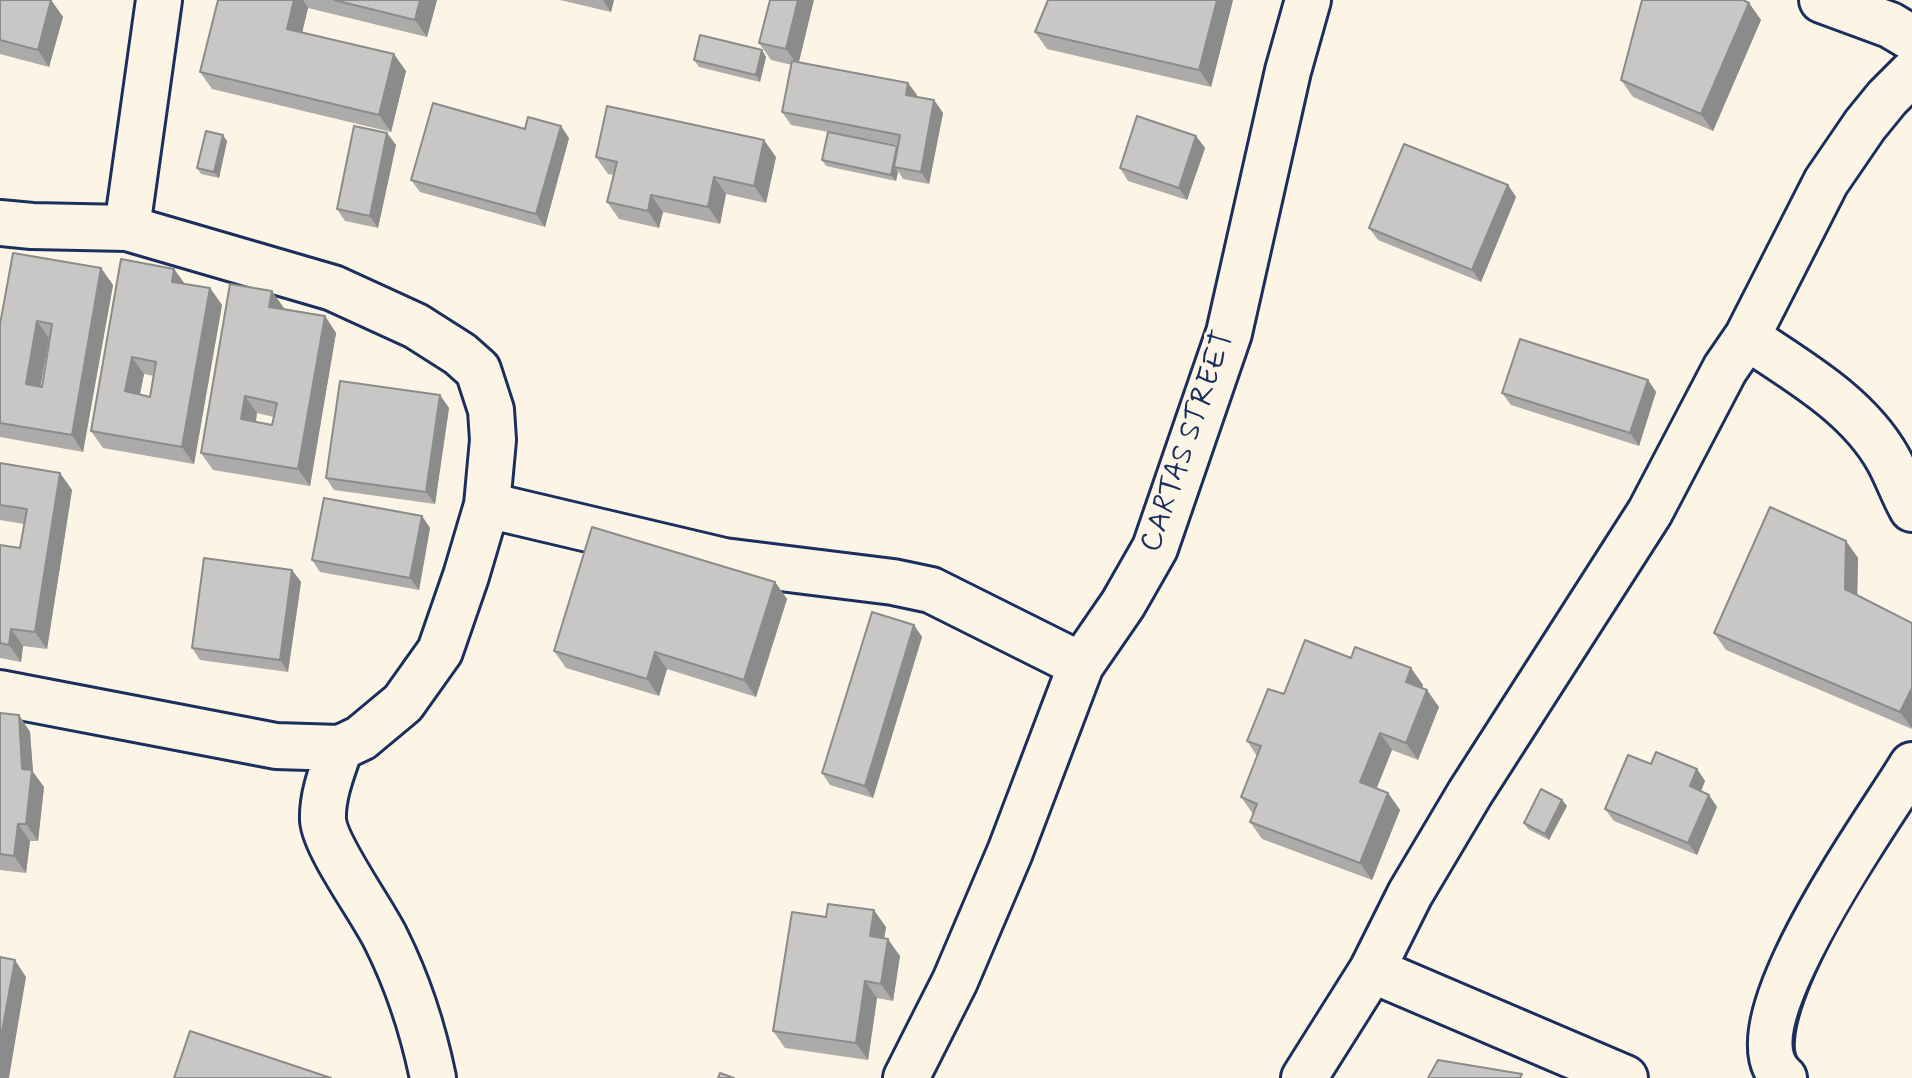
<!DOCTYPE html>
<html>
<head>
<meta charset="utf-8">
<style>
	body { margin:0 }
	canvas { display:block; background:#fcf5e5 }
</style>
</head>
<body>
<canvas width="1912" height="1078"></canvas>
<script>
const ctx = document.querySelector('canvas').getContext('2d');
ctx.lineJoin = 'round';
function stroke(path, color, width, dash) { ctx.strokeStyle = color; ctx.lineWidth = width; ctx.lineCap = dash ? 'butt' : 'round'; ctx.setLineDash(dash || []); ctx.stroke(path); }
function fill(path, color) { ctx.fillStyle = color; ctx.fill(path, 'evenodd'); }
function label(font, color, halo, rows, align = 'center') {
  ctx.font = font + ' Mynerve,sans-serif'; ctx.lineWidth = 6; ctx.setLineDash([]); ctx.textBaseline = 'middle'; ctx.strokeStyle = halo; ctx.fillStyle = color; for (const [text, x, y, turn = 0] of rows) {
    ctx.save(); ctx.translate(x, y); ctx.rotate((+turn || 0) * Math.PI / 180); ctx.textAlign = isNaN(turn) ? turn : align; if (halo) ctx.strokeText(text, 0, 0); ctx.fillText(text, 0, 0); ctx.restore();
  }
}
const minor = new Path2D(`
	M1822 0 1890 25 1912 38
	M0 223 32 226 127 228 333 288 416 326 460 354 478 370 491 410 493 440 487 505 466 576 440 651 403 703 361 738 340 748 276 746 0 693
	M127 228 159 0
	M1747 337C1797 371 1857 404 1888 459 1897 475 1903 493 1912 509
	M487 505 724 561 893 582 931 590 1081 665
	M340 748C332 771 322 796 323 820 325 847 372 910 386 939 408 983 423 1029 433 1078
	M1372 970 1625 1078
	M906 1078 955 981 1010 852 1081 665 1123 604 1155 548 1229 333 1288 71 1308 0
	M1304 1078 1372 970 1410 894 1470 793 1650 512 1725 369 1747 337 1826 182 1865 125 1887 98 1912 73
	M1784 1078C1725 1029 1882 816 1912 765`);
stroke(minor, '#1b2f5e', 50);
stroke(minor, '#fcf5e5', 44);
fill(new Path2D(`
	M0 0H51L63 17 49 67 0 54Z
	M218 0H437L427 37 308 8 302 32 406 71 391 132 212 89 200 72Z
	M560 0H614L611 12Z
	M770 0 798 62 908 83 917 95 916 97 934 100 943 113 929 184 903 179 898 171 896 181 826 166 822 160 897 146 898 148V145L791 125 782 112 792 65 771 60 759 43Z
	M1233 0 1211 87 1047 49 1035 32Z
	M1749 3 1761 20 1713 131 1633 97 1621 80Z
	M762 50 766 57 760 82 699 67 694 60Z
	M525 129 569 138 545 227 420 192 411 180Z
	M387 133 396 145 378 228 345 221 337 209Z
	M1196 136 1205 148 1187 200 1128 181 1120 168Z
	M227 141 219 178 201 174 197 168Z
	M596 157H776L766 203 726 194 720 224 663 212 659 228 619 219 607 202 614 175 608 174Z
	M1508 185 1516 197 1481 282 1378 240 1369 228Z
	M101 268 113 285 83 452 0 437V324ZM49 338H50L42 387H40Z
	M174 269 185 284 210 288 222 305 194 464 103 448 91 431ZM144 374 154 376 150 397 140 394Z
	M284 308 325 316 336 333 310 486 213 470 201 453ZM257 413 274 417 272 425 256 422Z
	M1648 380 1656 392 1639 446 1511 405 1502 393Z
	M440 395 449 408 435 504 334 490 326 478Z
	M0 463 60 473 72 490 47 649 23 646 21 662 0 658V545L20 548 24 524 0 520Z
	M422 516 430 528 419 590 320 572 312 560Z
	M1846 541 1858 558 1857 596 1912 623V729L1726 650 1714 633Z
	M292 570 301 582 288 672 200 660 192 648Z
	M775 582 787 599 756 697 667 669 659 696 566 668 554 651Z
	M914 625 922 637 873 798 830 785 822 773Z
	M1351 658 1411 668 1423 685 1422 688 1439 707 1418 760 1392 750 1377 788 1388 793 1400 810 1372 880 1262 839 1250 822 1253 814 1241 797 1257 756 1247 741 1284 694Z
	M0 713 19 715 30 732 33 772 44 787 38 841H30L26 873 0 870Z
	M1651 764 1697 769 1705 781 1701 791 1709 795 1717 807 1697 855 1614 821 1605 809Z
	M1562 800 1567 806 1549 840 1528 829 1524 823Z
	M886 927 884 938 900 956 893 1001 877 998 868 1060 785 1048 773 1031Z`), '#acabaa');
fill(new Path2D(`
	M51 0 63 17 49 67 38 50Z
	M294 0H303L308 8 299 46 287 29Z
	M420 0H437L427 37 415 20Z
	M603 0H614L611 12Z
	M798 0H814L798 66 786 49Z
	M1217 0H1233L1211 87 1199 70Z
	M1749 3 1761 20 1713 131 1701 114Z
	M762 50 766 57 760 82 756 75Z
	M394 54 406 71 391 132 379 115Z
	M908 83 917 95 915 107 906 95Z
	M934 100 943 113 929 184 921 172Z
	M561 126 569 138 545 227 536 214Z
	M387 133 396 145 378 228 370 216Z
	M223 135 227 141 219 178 214 172Z
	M1196 136 1205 148 1187 200 1179 188Z
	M764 140 776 157 766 203 754 186Z
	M897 146 901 153 894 167 898 172 896 181 891 175Z
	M714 177 726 194 720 224 708 207Z
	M1508 185 1516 197 1481 282 1472 270Z
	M651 195 663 212 659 228 648 211Z
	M101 268 113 285 83 452 72 435Z
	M174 269 186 286 172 282Z
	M210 288 222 305 194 464 182 447Z
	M272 291 284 308 281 324 269 307Z
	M325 316 336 333 310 486 298 469Z
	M37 321 49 338 38 401 26 384Z
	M132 357 144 374 137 408 125 391Z
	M1648 380 1656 392 1639 446 1630 433Z
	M440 395 449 408 435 504 426 492Z
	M245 396 257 413 253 436 241 419Z
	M60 473 72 490 47 649 35 632Z
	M422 516 430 528 419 590 410 578Z
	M1846 541 1858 558 1857 606 1845 589Z
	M292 570 301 582 288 672 280 660Z
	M775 582 787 599 756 697 744 680Z
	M914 625 922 637 873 798 865 786Z
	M11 629 23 646 21 662 9 645Z
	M655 652 667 669 659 696 647 679Z
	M1411 668 1423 685 1418 699 1406 682Z
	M1912 688V728L1900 712Z
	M1427 690 1439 707 1418 760 1406 743Z
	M19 715 30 732 33 772 44 787 38 841 26 824Z
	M1380 733 1392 750 1372 799 1360 782Z
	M1697 769 1705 781 1698 798 1690 786Z
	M1388 793 1400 810 1372 880 1360 863Z
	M1709 795 1717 807 1697 855 1688 843Z
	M1562 800 1567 806 1549 840 1545 834Z
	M18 824 30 841 26 873 14 856Z
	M874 910 886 927 882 953 870 936Z
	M888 939 900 956 893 1001 881 984Z
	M15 960 26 977 9 1078H0V1042Z
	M865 981 877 998 868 1060 856 1043Z`), '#8c8b8b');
const building = new Path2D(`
	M0 0H51L38 50 0 40Z
	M218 0H294L287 29 394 54 379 115 200 72Z
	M334 0H420L415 20Z
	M770 0H798L786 49 759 43Z
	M1048 0H1217L1199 70 1035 32Z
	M1642 0H1743L1749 3 1701 114 1621 80Z
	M700 35 762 50 756 75 694 60Z
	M792 61 908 83 906 95 934 100 921 172 894 167 900 135 782 112Z
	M433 103 525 129 528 117 561 126 536 214 411 180Z
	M607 106 764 140 754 186 714 177 708 207 651 195 648 211 607 202 617 162 596 157Z
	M1137 116 1196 136 1179 188 1120 168Z
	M354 126 387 133 370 216 337 209Z
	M206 131 223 135 214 172 197 168Z
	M828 132 897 146 891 175 822 160Z
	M1404 144 1508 185 1472 270 1369 228Z
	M13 253 101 268 72 435 0 423V324ZM37 321 52 324 42 387 26 384Z
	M121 259 174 269 172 282 210 288 182 447 91 431ZM132 357 156 362 150 397 125 391Z
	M230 284 272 291 269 307 325 316 298 469 201 453ZM245 396 277 403 272 425 241 419Z
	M1520 339 1648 380 1630 433 1502 393Z
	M340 381 440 395 426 492 326 478Z
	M0 463 60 473 35 632 11 629 9 645 0 643V545L20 548 27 509 0 505Z
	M324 498 422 516 410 578 312 560Z
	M1770 507 1846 541 1845 589 1912 623V688L1900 712 1714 633Z
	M592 527 775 582 744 680 655 652 647 679 554 651Z
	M204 558 292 570 280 660 192 648Z
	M872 612 914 625 865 786 822 773Z
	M1305 640 1351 658 1355 647 1411 668 1406 682 1427 690 1406 743 1380 733 1360 782 1388 793 1360 863 1250 822 1257 804 1241 797 1261 746 1247 741 1268 689 1284 694Z
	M0 713 19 715 22 769 32 770 26 824H18L14 856 0 854Z
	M1656 752 1697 769 1690 786 1709 795 1688 843 1605 809 1628 755 1651 764Z
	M1541 789 1562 800 1545 834 1524 823Z
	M828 904 874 910 870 936 888 939 881 984 865 981 856 1043 773 1031 792 912 826 917Z
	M0 957 15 960 0 1042Z
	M190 1031 331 1078H174Z
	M1438 1060 1522 1074 1520 1078H1428Z
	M720 1073 734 1078H718Z`);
fill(building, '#c8c7c6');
stroke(building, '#8c8b8b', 2);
label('30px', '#1b2f5e', '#fcf5e5', [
	["CARTAS STREET",1189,442,-71]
]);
</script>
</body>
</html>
